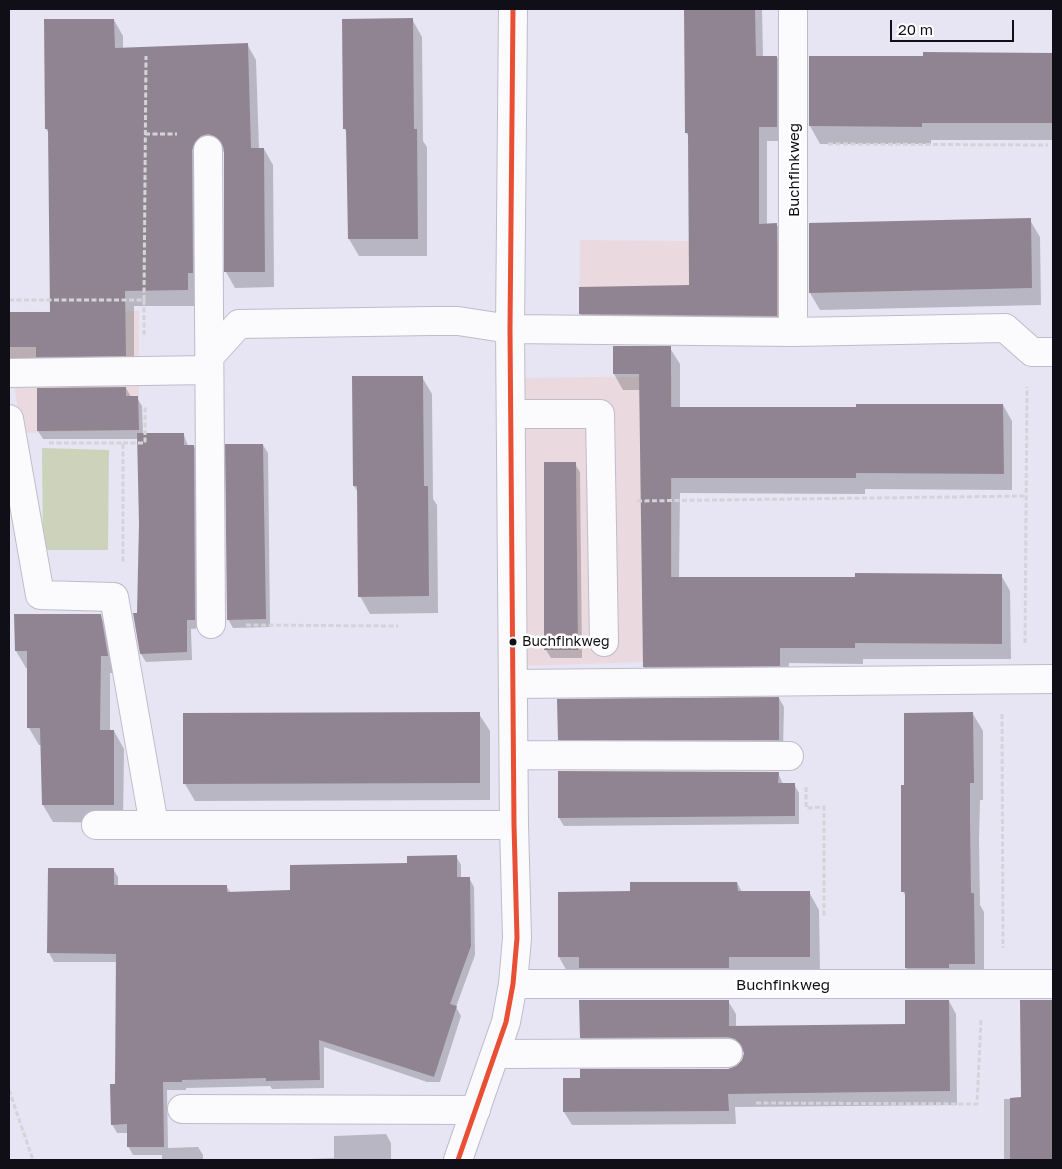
<!DOCTYPE html>
<html>
<head>
<meta charset="utf-8">
<style>
	body { margin:0 }
	#map { position:relative; width:1062px; height:1169px; overflow:hidden; background:#e7e4f4; font-family:"Golos Text",sans-serif }
	canvas { display:block }
	.frame { position:absolute; inset:0; border:10px solid #100e17; pointer-events:none }
	.scale { position:absolute; left:890px; top:20px; width:124px; height:22px; box-sizing:border-box; border:2px solid #100e17; border-top:0; padding-left:6px; font-size:15px; line-height:18px; white-space:nowrap; color:#100e17; -webkit-text-stroke:4px #fff; paint-order:stroke }
</style>
</head>
<body>
<div id="map">
<canvas width="1062" height="1169"></canvas>
<div class="frame"></div>
<div class="scale">20 m</div>
</div>
<script>
const ctx = document.querySelector('canvas').getContext('2d');
ctx.lineJoin = 'round';
function fill(path, color) { ctx.fillStyle = color; ctx.fill(path, 'evenodd'); }
function stroke(path, color, width, dash) { ctx.strokeStyle = color; ctx.lineWidth = width; ctx.lineCap = dash ? 'butt' : 'round'; ctx.setLineDash(dash || []); ctx.stroke(path); }
function label(font, color, halo, rows, align = 'center') {
  ctx.font = font + ' "Golos Text",sans-serif'; ctx.lineWidth = 5; ctx.setLineDash([]); ctx.textBaseline = 'middle'; ctx.strokeStyle = halo; ctx.fillStyle = color; for (const [text, x, y, turn = 0] of rows) {
    ctx.save(); ctx.translate(x, y); ctx.rotate((+turn || 0) * Math.PI / 180); ctx.textAlign = isNaN(turn) ? turn : align; if (halo) ctx.strokeText(text, 0, 0); ctx.fillText(text, 0, 0); ctx.restore();
  }
}
fill(new Path2D(`
	M580 240 780 242 781 320 579 321Z
	M139 311V430L22 433 9 355V312Z
	M672 376V577L643 662 520 666 517 378Z`), '#eadae0');
fill(new Path2D(`
	M42 448 109 450 108 550H43Z`), '#cdd3ba');
fill(new Path2D(`
	M686 9H762L763 57H777L785 72V141H767V225H777L785 240V331L589 329 580 314 691 286 689 137 686 132Z
	M412 19 422 37 423 141 427 147V256H359L349 239 348 134 344 128Z
	M114 20 123 36V49L247 44 256 60 259 149H264L273 165 274 287 235 288 226 272 225 152 217 150 197 306H134V371L9 363V313H52L50 135 46 129Z
	M924 54H1053V140H931V144H820L810 126V57H924Z
	M1030 220 1040 237 1041 305 820 310 810 293Z
	M614 347 670 348 680 364V409H858L1003 405 1012 421V490L865 489V494L680 493 679 578 856 579 1001 575 1010 591 1011 659H863V664L789 663 788 682 654 683 644 667 641 390H623L614 374Z
	M422 377 432 394 433 499 437 505 438 613 370 614 360 596 358 492 354 486Z
	M126 388 131 397 137 398 142 406 143 435H184L188 446H194L198 454 200 628 191 629 192 660 146 662 141 654 138 615 140 524 139 439H43L38 431Z
	M263 445 268 453 270 627 233 628 228 619Z
	M575 464 580 472 582 658H551L546 650Z
	M100 615 110 632 118 673H110V731H114L124 749 123 823 53 822 43 805 42 745H39L29 728V668H26L16 651Z
	M779 698 784 707 783 749 564 748 559 739Z
	M479 714 490 731V800L195 801 185 784Z
	M973 714 983 731V800H980L979 839 980 905 984 912V981L916 986 906 968V897L903 891 905 787Z
	M778 773 783 784H794L799 793V824L564 826 559 818Z
	M456 856 461 865V878H469L474 887 475 955 456 1007 461 1016 440 1082H427L324 1047V1088L272 1089 270 1086 186 1088V1090H167L168 1148 198 1147 203 1155V1160H162V1155H133L128 1146V1133H117L112 1124 117 1085V962H54L49 953 113 869 118 877V886H226L231 893 291 891 408 864Z
	M737 883 742 892H809L819 910 820 974 569 975 559 957V893H631Z
	M728 1001 736 1014V1027L906 1025 949 1001 956 1014 957 1105 735 1107 736 1124 572 1125 564 1112 737 1067 743 1061 745 1053 736 1050 589 1051 581 1038Z
	M1022 1001H1053V1160H1004V1099H1022Z
	M386 1134 391 1143V1160H285L334 1158V1136Z`), '#0003');
fill(new Path2D(`
	M684 9H755L756 56H777V127H759V224L777 223V316L579 314V287L689 285 688 133H685Z
	M413 18 414 129H417L418 239H348L346 129H343L342 19Z
	M44 19H114L115 48 248 43 251 148H264L265 272H224V149L221 142 216 137 208 134 201 136 195 142 192 150 193 273H188V290L125 291 126 356 36 357V347H9V312H50L48 129H45Z
	M923 52 1053 53V123H922V127L809 126V56H923Z
	M1031 218 1032 288 809 293V223Z
	M613 346H671V407H856V404H1003L1004 474 856 473V478H671V577H855V573L1002 574V644L855 643V648H780V666L643 667 639 374H613Z
	M352 376H423L424 486H428L429 596 358 597 357 486H353Z
	M126 387V396H138L139 430 37 431V388Z
	M137 433H184V445H194L195 620H187V652L140 654 133 613H137L139 524Z
	M225 444H263L266 619 227 620Z
	M544 462H576L578 650H544Z
	M14 614H101L108 656H101L100 730H114V805H42L40 728H27V651H15Z
	M779 697V740H558L557 699Z
	M480 712V783L183 784V713Z
	M973 712 974 783H970V821L971 893H974L975 964H949V968H905V892H901V785H904V713Z
	M558 771 779 772 778 783H795V816L558 818Z
	M457 855V877H470L471 946 450 1004 457 1006 434 1077 319 1040 320 1080 266 1081V1078L182 1080V1082H163L164 1147H127V1124L111 1125 110 1084H115L116 954 47 953 48 868H114V885H227V892L290 890V865L407 863V856Z
	M630 882H737L738 891H810V957H729V968H579V957H558V892L630 891Z
	M579 1000H729V1026L905 1024V1000H949L950 1091 728 1094 729 1111 563 1112V1078H580V1069H728L736 1066 742 1060 744 1053 741 1045 735 1039 728 1037 580 1038Z
	M1020 1000H1053V1160H1010V1098L1021 1097Z`), '#918492');
const minor = new Path2D(`
	M793 9V332
	M208 150 211 624
	M209 357 239 324 431 321H458L510 329 793 332 1005 328 1032 352H1053
	M9 373 209 370
	M511 414H600L604 642
	M9 419 40 595 114 597 154 825
	M514 684 1053 679
	M514 755 789 756
	M96 825H514
	M513 984H1053
	M495 1054 728 1053
	M182 1109 476 1110
	M458 1160 506 1022 513 984 517 938 514 825 510 329 513 9`);
stroke(minor, '#bfbcc9', 30);
stroke(new Path2D(`
	M145 134H177
	M828 144 1048 145
	M9 300H144V336
	M144 300 146 56
	M49 443H123V562
	M123 443H145V407
	M637 501 1026 496
	M246 625 398 626
	M1025 643 1027 387
	M1002 714 1003 948
	M806 787V808L824 807V917
	M9 1090 33 1160
	M756 1103 977 1104 981 1020`), '#d4d4d8', 3, [5, 2.5]);
stroke(minor, '#fbfbfd', 28);
stroke(new Path2D(`
	M458 1160 506 1022 513 984 517 938 514 825 510 329 513 9`), '#e94f35', 5);
for (const [x, y, r, color] of [
	[513,642,4.5,"#100e17"]
]) { const dot = new Path2D(); dot.arc(x, y, r, 0, 2 * Math.PI); ctx.fillStyle = color; ctx.fill(dot); stroke(dot, '#fff', 2); }
label('14px', '#100e17', '#fff', [
	["Buchfinkweg",522,642]
], 'left');
label('15px', '#100e17', '#fff', [
	["Buchfinkweg",794,170,-90],
	["Buchfinkweg",783,985]
]);
</script>
</body>
</html>
